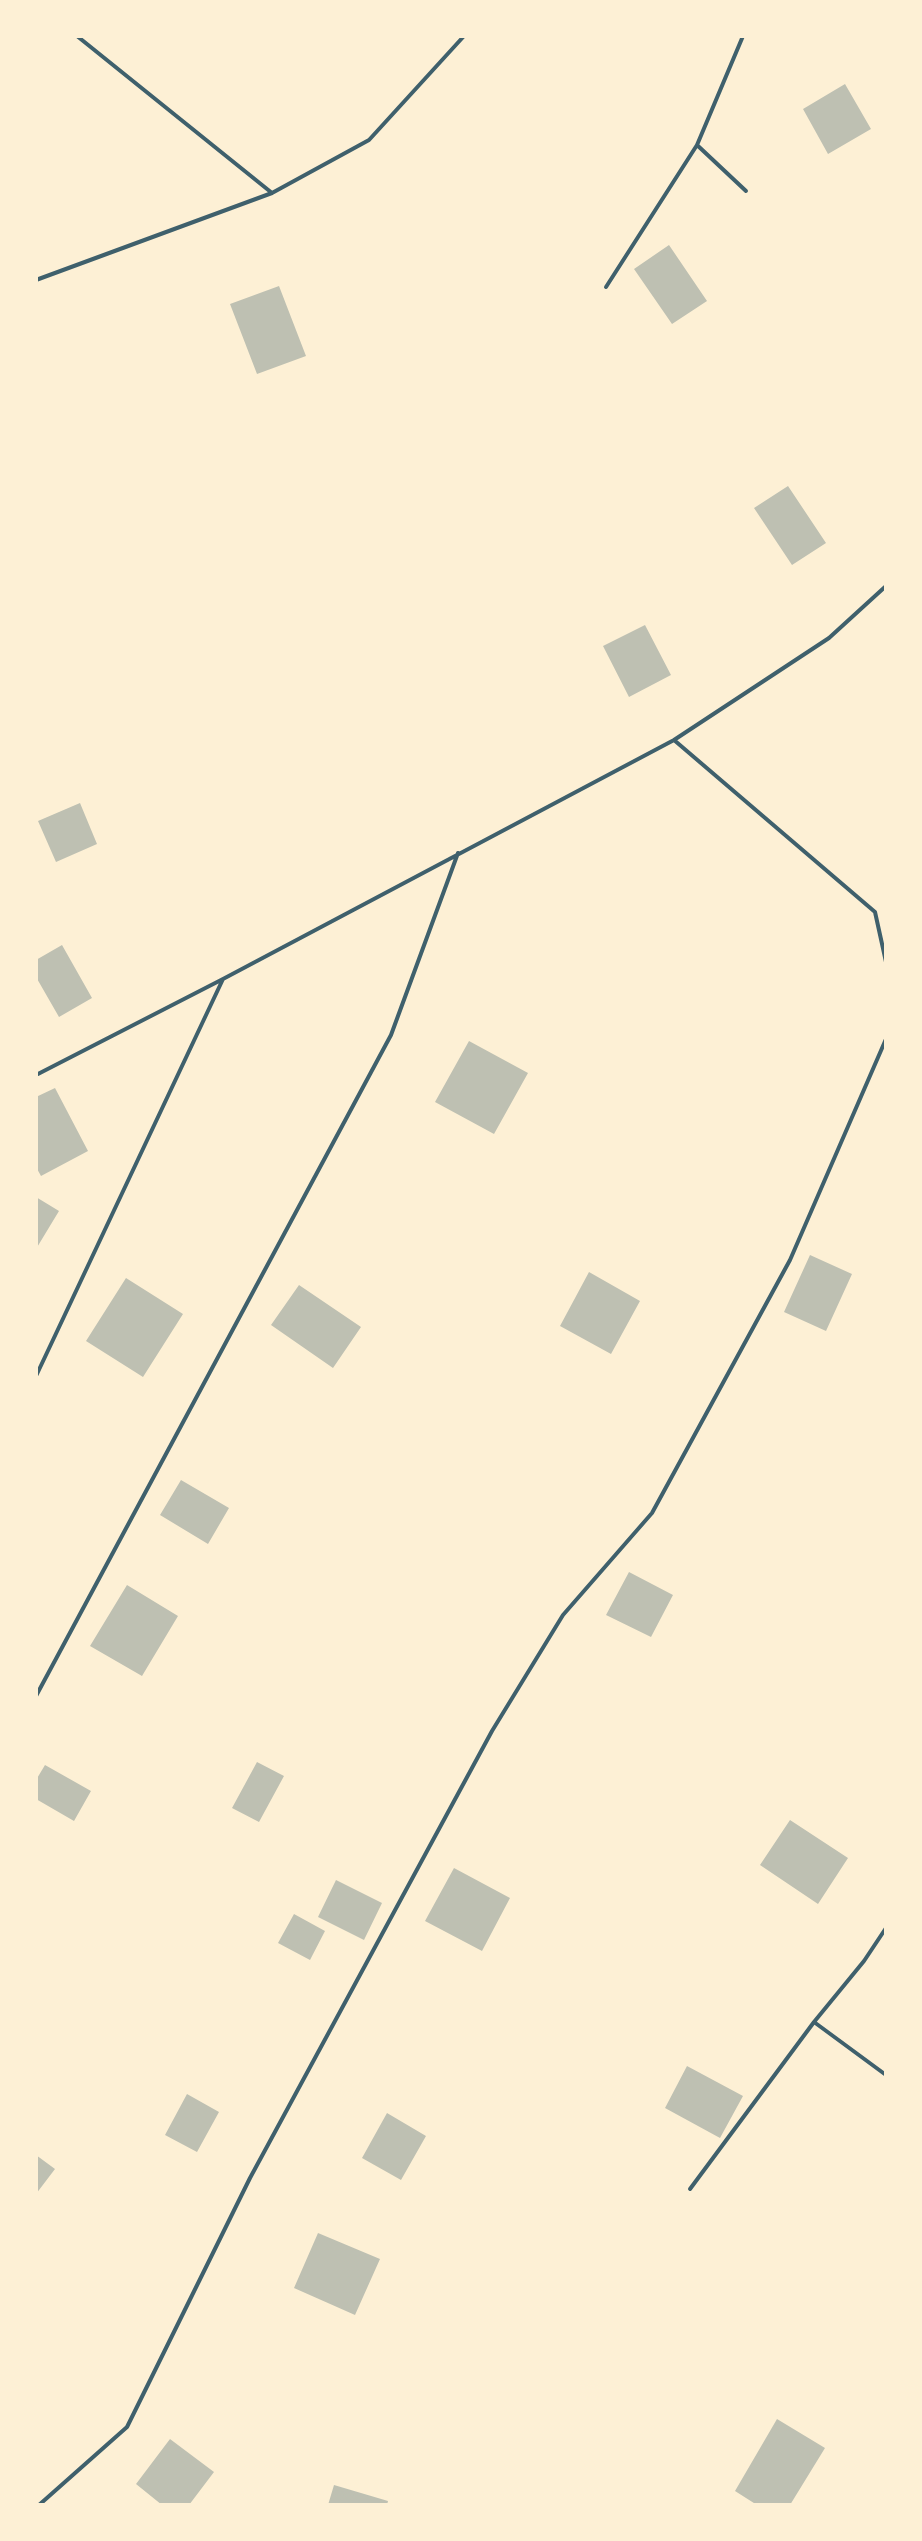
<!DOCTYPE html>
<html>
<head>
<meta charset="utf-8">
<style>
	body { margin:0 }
	#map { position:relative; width:922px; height:2541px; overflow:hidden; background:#fdf0d5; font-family:"PT Sans",sans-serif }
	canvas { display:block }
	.frame { position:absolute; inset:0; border:38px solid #fdf0d5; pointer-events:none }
</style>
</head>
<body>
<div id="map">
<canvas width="922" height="2541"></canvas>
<div class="frame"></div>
</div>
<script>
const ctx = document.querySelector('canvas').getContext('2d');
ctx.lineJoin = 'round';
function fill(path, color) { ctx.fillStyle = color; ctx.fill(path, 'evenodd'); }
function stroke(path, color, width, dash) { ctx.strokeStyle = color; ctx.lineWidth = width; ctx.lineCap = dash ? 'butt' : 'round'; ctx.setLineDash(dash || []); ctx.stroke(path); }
fill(new Path2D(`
	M845 84 871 129 828 154 803 109Z
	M669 245 707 301 672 324 634 269Z
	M279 286 306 356 257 374 230 304Z
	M788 486 826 543 792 565 754 508Z
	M645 625 671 675 629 697 603 646Z
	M80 803 97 844 56 862 38 821Z
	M62 945 92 998 59 1017 36 977V960Z
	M469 1041 528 1073 494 1134 435 1102Z
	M55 1088 88 1151 41 1176 36 1167V1097Z
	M36 1197 59 1211 36 1249Z
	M810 1255 852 1274 826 1331 784 1312Z
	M589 1272 640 1301 611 1354 560 1326Z
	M126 1278 183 1314 143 1377 86 1341Z
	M299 1285 361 1327 333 1368 271 1325Z
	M181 1480 229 1508 208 1544 160 1515Z
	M629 1572 673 1595 651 1637 606 1615Z
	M127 1585 178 1616 142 1676 90 1646Z
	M257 1762 284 1776 259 1822 232 1808Z
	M45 1765 91 1791 74 1821 36 1799V1780Z
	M790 1820 848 1858 818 1904 760 1865Z
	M454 1868 510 1898 482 1951 425 1921Z
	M336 1880 382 1903 364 1940 318 1917Z
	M294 1914 325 1931 310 1960 278 1943Z
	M687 2066 743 2096 720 2138 665 2108Z
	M187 2094 219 2112 197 2152 165 2135Z
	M387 2113 426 2136 401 2180 362 2158Z
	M36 2155 55 2169 36 2194Z
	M318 2233 380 2259 355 2315 294 2288Z
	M777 2419 825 2448 790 2505H757L735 2491Z
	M170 2439 214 2472 189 2505H162L136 2484Z
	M334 2485 388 2501 387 2505H328Z`), '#bec0b2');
stroke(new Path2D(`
	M77 36 272 193
	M697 145 746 191
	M36 280 272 193 369 140 464 36
	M606 287 697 145 743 36
	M674 740 875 912 886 962
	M36 1075 223 979 674 740 829 638 886 586
	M36 1376 223 979
	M36 1696 391 1035 458 853
	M886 1928 864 1961 814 2022 886 2075
	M690 2189 814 2022
	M39 2505 127 2427 250 2178 492 1731 563 1615 652 1513 790 1260 886 1039`), '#3f606c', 4);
</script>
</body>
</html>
